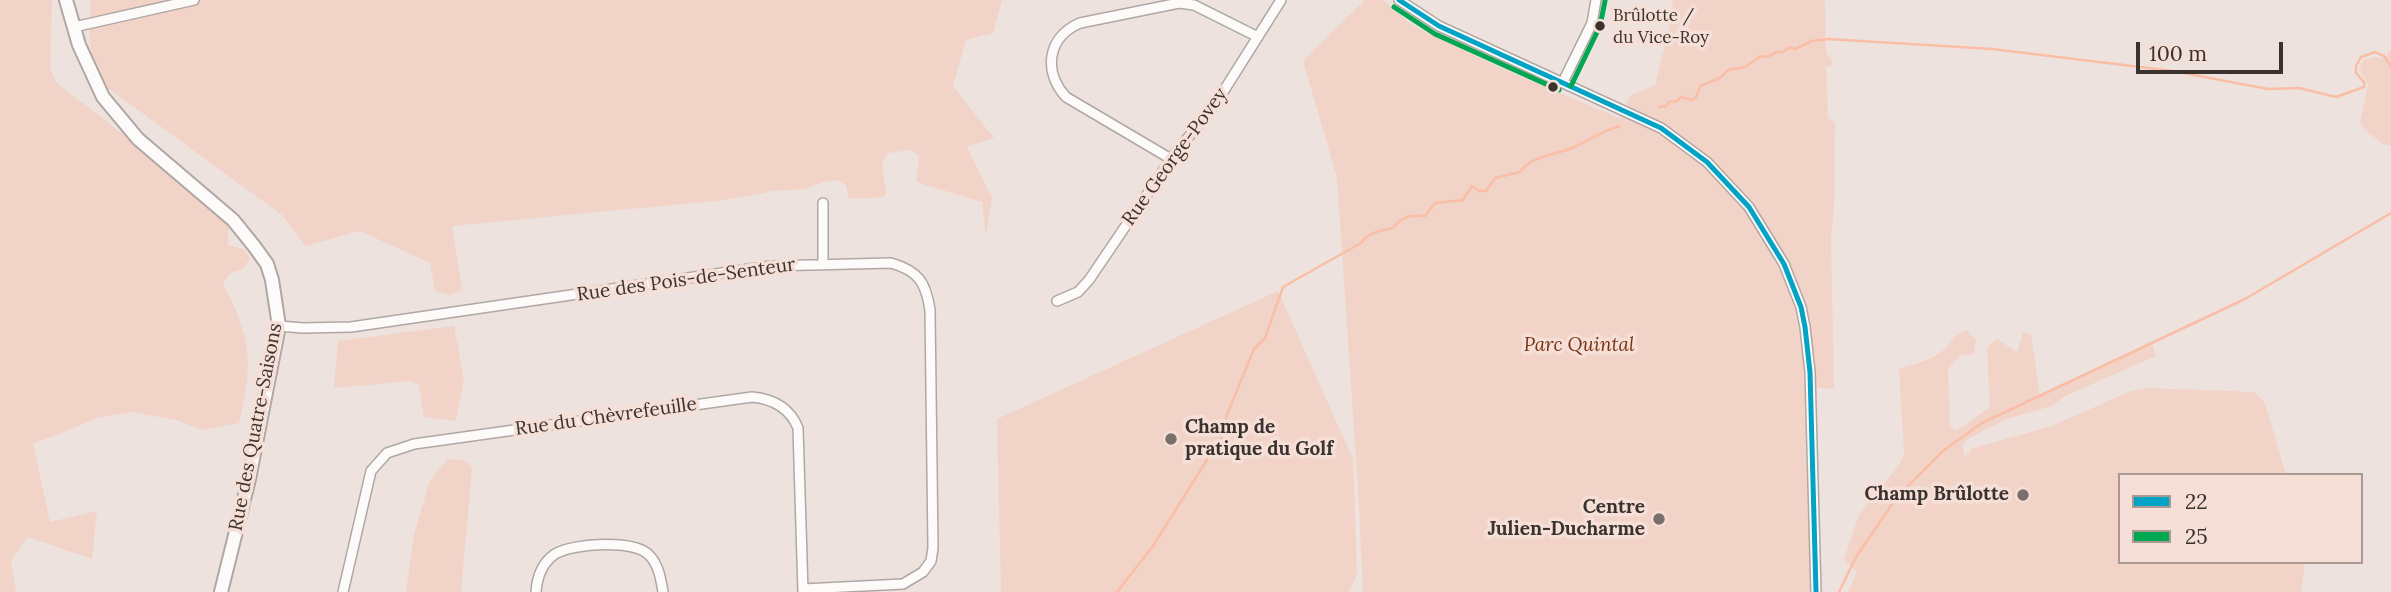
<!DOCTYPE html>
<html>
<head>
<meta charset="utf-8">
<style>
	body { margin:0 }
	#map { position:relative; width:2391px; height:592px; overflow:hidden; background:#eee2de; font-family:Lora,serif }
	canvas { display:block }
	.legend { position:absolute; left:2118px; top:473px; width:245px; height:91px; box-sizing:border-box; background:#f5dfd7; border:2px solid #aa9a94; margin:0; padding:9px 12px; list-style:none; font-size:21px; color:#3a322f }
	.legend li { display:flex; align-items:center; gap:14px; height:35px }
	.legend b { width:35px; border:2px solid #aa9a94 }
	.scale { position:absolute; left:2136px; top:42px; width:147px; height:32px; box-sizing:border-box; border:4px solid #3a322f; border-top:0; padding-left:9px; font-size:21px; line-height:24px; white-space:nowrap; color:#3a322f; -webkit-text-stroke:5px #f5dfd7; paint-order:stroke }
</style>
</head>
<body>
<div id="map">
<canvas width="2391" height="592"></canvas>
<ul class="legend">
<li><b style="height:9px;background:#03a3c6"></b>22</li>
<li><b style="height:9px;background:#00a651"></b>25</li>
</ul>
<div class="scale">100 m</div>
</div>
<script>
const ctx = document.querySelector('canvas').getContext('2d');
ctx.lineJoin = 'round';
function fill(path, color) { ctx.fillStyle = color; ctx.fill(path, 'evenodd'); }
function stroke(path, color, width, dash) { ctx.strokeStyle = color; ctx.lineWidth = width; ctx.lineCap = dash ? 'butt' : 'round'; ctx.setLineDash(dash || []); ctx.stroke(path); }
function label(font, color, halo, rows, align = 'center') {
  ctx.font = font + ' Lora,serif'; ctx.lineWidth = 7; ctx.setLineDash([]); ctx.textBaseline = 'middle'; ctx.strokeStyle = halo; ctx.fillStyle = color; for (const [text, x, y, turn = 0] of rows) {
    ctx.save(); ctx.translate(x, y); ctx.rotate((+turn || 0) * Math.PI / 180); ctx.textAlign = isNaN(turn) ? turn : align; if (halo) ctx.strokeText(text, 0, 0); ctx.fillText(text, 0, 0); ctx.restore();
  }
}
fill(new Path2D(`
	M0 0H52L50 69 57 83 229 216 228 245 244 249 250 258 243 269 232 272 223 283C227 294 233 302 237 313 253 353 249 381 239 423L203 430 176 420 132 412 97 418 60 434 33 443 50 522 97 511 92 559 28 537 11 561 16 592H0Z
	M91 0H1002L993 33 966 40 953 86 994 138 967 147 992 198 986 236 982 202 916 182 919 156 912 150 888 153 882 162 886 195 883 197 849 199 846 185 837 180 823 182 805 189 773 191 724 200 452 226 462 290 450 295 435 291 430 263 360 231 305 246 282 215 101 83C88 53 89 33 91 0Z
	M1365 0H1383L1413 26 1503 69 1619 118 1631 95 1655 85 1668 33 1673 0H1825L1826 53 1833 62 1831 66H1826L1828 117 1835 123 1834 206 1831 240 1834 389 1805 387 1811 592H1363L1359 504 1337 178 1303 61Z
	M2391 49V146L2383 144 2364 129 2360 122 2368 85 2359 69 2364 60 2375 57 2384 58Z
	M1278 291 1353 459 1357 575 1349 592H1001L997 419Z
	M454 326 464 380 456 421 424 417 419 385 411 381 334 388 338 341Z
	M1966 330 1976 339 1974 354 1961 355 1948 369 1950 425 1956 431 1990 407 1987 347 1997 339 2017 352 2023 333 2031 334 2040 396 2152 343 2156 356 2065 396 2052 406 2004 420 1966 440 1963 446 1964 457 1973 448 2049 427 2129 392 2149 388 2254 392 2265 403 2286 475H2120V562H2305L2301 592H1848L1857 572 1844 559 1859 515 1899 465 1904 454 1899 368C1912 365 1930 361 1941 352 1951 345 1953 335 1966 330Z
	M448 459 466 461 472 468 461 592H406L414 535 430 480Z`), '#f2d3c7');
stroke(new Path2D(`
	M1659 107 1666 106 1669 102 1677 101 1681 97 1691 100 1696 98 1700 86 1720 78 1728 70 1745 67 1761 56 1767 57 1777 52H1783L1790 47 1795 49 1812 41 1828 39 1992 49 2173 71 2268 89 2299 88 2336 97 2364 87V82L2356 73V66L2361 57 2375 52 2384 56 2391 66
	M1215 447 1227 429 1226 417 1254 349 1265 338 1283 287 1361 243C1367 233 1382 230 1393 228 1402 216 1410 215 1425 216L1435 203 1463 200 1472 186 1479 191H1486L1495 178 1520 172C1532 155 1557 155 1574 147 1590 140 1603 131 1619 126
	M1117 592 1153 546 1210 455
	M1839 592 1856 557 1897 497 1944 450 1982 423 2245 299 2391 213`), '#f9bea5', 2.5);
const minor = new Path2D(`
	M1399 0 1439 26 1661 128 1707 162 1749 207 1784 264 1801 307 1805 327 1810 372 1816 592
	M74 27 194 0
	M1563 82 1592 23 1596 0
	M1171 159 1066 97C1043 72 1047 37 1080 23L1179 3 1194 5 1258 37
	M823 203V263
	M1057 301 1078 292 1089 280 1171 159 1218 100 1281 0
	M279 326 303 328 351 327 770 266 891 263C919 271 926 283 930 310L933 548 931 561 923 572 903 584 803 589
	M343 592 371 471 387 453 414 444 752 397C773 399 790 408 798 428L803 592
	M536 592C537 577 542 563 555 554 573 543 636 539 650 556 659 566 661 580 663 592`);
const tertiary = new Path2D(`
	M66 0 79 45 103 97 138 139 233 220 254 246 267 264 272 280 279 326 249 479 221 592`);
stroke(minor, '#b0a7a4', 12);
stroke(tertiary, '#b0a7a4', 16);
stroke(minor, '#fcfbfa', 9);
stroke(tertiary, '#fcfbfa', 12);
stroke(new Path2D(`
	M1399 0 1439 26 1661 128 1707 162 1749 207 1784 264 1801 307 1805 327 1810 372 1816 592`), '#03a3c6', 5);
stroke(new Path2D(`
	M1394 7 1435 34 1559 90
	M1571 86 1600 26 1605 1`), '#00a651', 5);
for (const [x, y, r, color] of [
	[1600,26,6,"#3a322f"],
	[1553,87,6,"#3a322f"],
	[1171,439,7,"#79706c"],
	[2023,495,7,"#79706c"],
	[1659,519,7,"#79706c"]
]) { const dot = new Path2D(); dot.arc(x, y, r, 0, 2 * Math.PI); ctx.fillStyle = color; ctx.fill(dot); stroke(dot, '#f5dfd7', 2.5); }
label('17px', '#3a322f', '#f5dfd7', [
	["Brûlotte /",1613,16],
	["du Vice-Roy",1613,38]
], 'left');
label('19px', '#3a322f', '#f5dfd7', [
	["Rue George-Povey",1175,157,-54],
	["Rue des Pois-de-Senteur",686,280,-8],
	["Rue du Chèvrefeuille",606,417,-8],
	["Rue des Quatre-Saisons",256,427,-79]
]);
label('italic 19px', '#793313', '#f5dfd7', [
	["Parc Quintal",1579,346]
]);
label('bold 19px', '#3a322f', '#f5dfd7', [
	["Champ de",1185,428,"left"],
	["pratique du Golf",1185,450,"left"],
	["Champ Brûlotte",2009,495],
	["Centre",1645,508],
	["Julien-Ducharme",1645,530]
], 'right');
</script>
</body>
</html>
